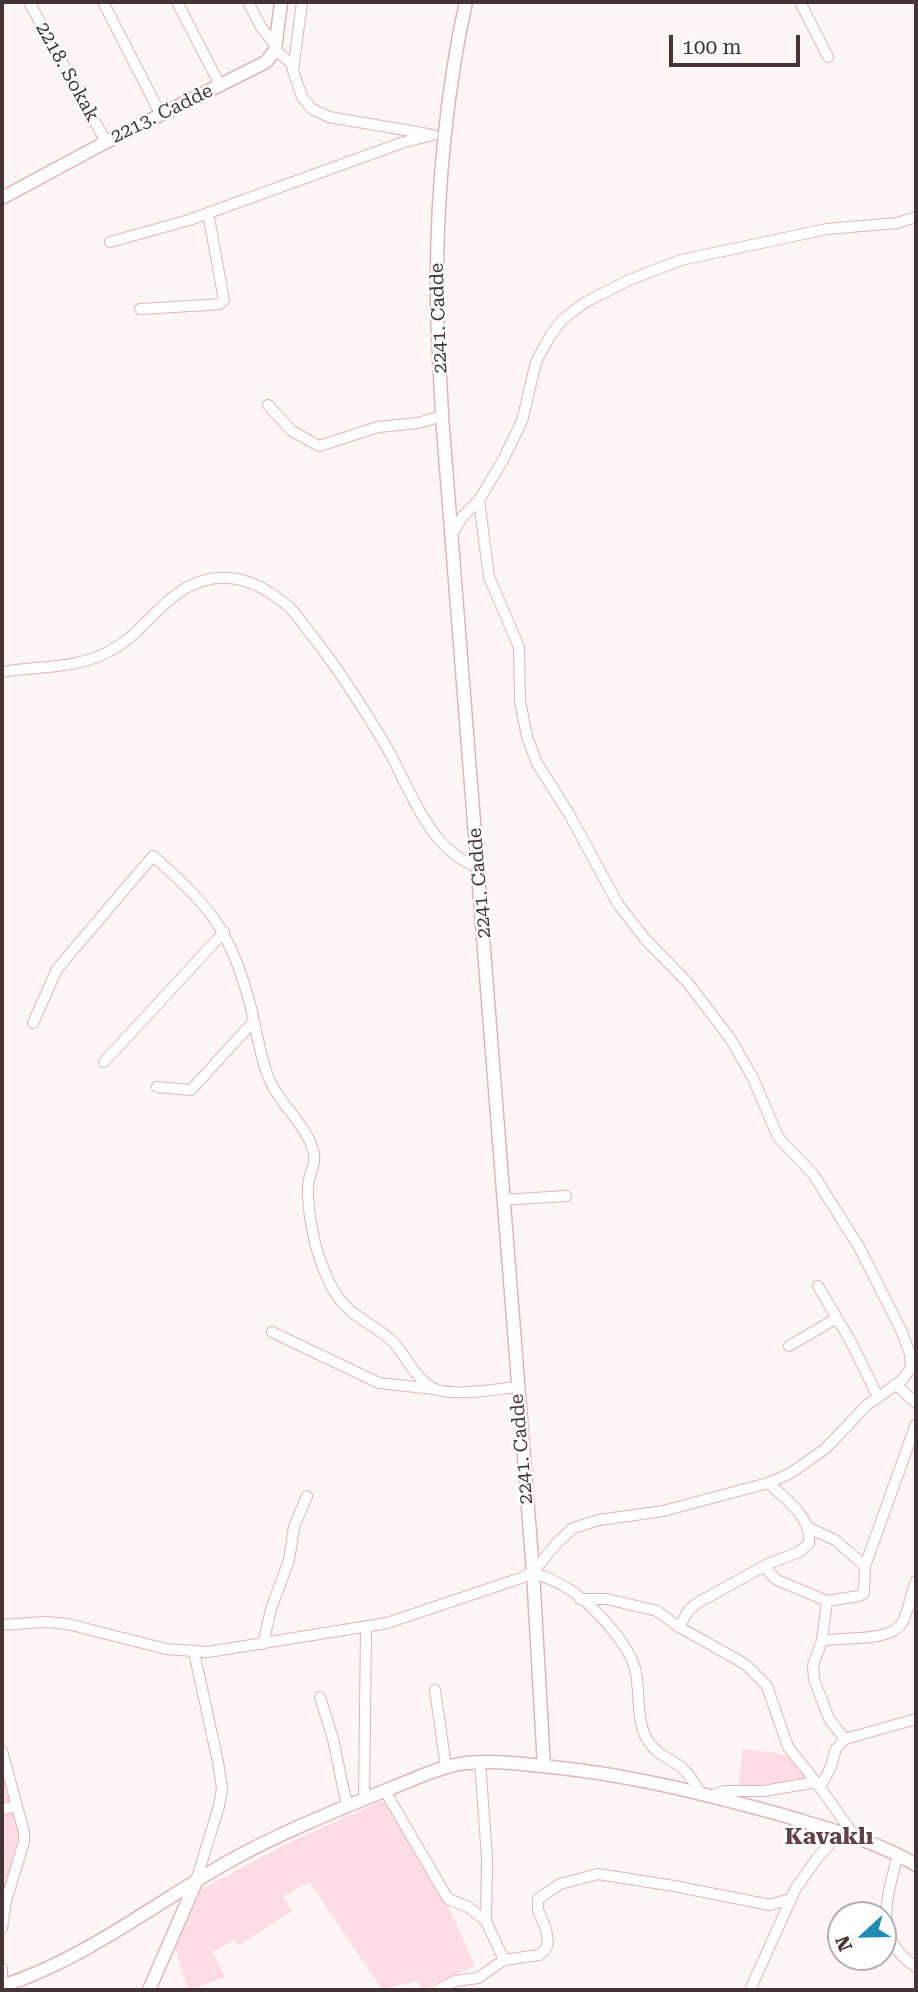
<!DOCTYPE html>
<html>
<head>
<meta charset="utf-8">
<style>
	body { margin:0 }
	#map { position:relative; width:918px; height:1992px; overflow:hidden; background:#fef5f7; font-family:"Roboto Serif",serif }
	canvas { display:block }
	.frame { position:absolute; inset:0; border:4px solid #443436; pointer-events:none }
	.north { position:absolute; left:827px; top:1901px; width:70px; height:70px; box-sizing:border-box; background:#fff; border:2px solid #b4aeaf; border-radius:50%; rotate:248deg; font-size:19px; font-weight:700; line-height:28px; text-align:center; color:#443436 }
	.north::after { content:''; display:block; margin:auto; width:24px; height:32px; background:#208bb2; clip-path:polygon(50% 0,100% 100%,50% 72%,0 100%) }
	.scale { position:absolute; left:669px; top:35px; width:131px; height:32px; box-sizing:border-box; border:4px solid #443436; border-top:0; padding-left:9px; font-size:21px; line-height:24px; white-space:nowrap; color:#443436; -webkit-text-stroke:5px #fff; paint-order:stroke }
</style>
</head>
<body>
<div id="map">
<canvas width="918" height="1992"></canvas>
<div class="frame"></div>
<div class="north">N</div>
<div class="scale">100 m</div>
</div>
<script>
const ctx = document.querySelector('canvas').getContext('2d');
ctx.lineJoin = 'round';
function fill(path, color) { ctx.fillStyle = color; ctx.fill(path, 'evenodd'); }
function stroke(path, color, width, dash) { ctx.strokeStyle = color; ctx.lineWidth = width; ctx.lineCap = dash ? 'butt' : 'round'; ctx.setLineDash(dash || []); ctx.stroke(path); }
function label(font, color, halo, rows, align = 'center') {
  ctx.font = font + ' "Roboto Serif",serif'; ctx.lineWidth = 5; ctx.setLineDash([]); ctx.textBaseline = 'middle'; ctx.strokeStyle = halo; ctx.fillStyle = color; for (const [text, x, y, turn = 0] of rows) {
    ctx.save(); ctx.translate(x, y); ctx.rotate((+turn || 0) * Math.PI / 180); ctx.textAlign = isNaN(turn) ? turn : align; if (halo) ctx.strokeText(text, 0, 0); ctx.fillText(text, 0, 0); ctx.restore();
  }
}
fill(new Path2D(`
	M743 1749C773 1753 794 1749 808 1780L768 1787H738Z
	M2 1764 21 1840 2 1900Z
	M386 1799 447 1903 475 1966 422 1990 417 1981 382 1989 310 1882 283 1896 292 1911 239 1945 235 1940 213 1952 225 1977 188 1990 175 1948 202 1889 286 1844Z`), '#fddde2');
const minor = new Path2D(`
	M29 2 106 142
	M103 2 161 115
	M177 2 220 85
	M248 2 261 27 276 46
	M302 2 293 71 302 97 312 109 329 117 428 134
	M800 2 828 57
	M279 53 293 65
	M110 242 189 220 404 142 433 135
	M140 309 208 305 219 304 224 300 208 213
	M268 405 292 431 319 446 378 427 418 423 442 416
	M453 532 463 516 479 500 503 460 522 421 536 362 550 336 562 320 584 303 629 280 681 260 827 229 897 223 916 217
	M2 672C36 666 74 669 106 653 131 641 147 620 167 602 208 565 251 573 290 608 299 617 306 628 313 637 341 672 364 709 387 748 410 788 429 851 478 867
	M33 1023 57 969 153 856C210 907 230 929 250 1004 257 1029 259 1057 270 1081 281 1106 308 1126 314 1154 316 1164 309 1174 308 1185 307 1203 311 1225 315 1243 320 1261 329 1286 341 1301 355 1319 379 1327 395 1344 408 1359 418 1384 438 1390 459 1396 495 1389 517 1387
	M104 1062 224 932
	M157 1087 191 1090 254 1021
	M503 1200 566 1196
	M818 1286 851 1342 877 1395
	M272 1332 379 1383 434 1389
	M789 1346 837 1318
	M895 1384 916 1403
	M807 1527 835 1540 865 1566
	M764 1567 777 1580 827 1601 822 1641 813 1665 814 1679 829 1719 845 1739
	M533 1572C544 1577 556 1581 567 1588 591 1602 631 1645 636 1673 640 1695 636 1722 648 1741 657 1755 669 1758 681 1767 690 1774 695 1784 700 1793
	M580 1599H607L657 1611 679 1627 745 1664 767 1686 788 1747 816 1782
	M827 1601 859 1596 864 1593 865 1566 916 1424
	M2 1625 45 1622 68 1624 166 1649 208 1652 387 1623 521 1578 533 1572 557 1543 573 1528 599 1520 663 1511 768 1483 789 1474 825 1449 867 1405 901 1381 911 1368 910 1354 901 1330 859 1247 813 1174 778 1137 753 1078 730 1038 687 982 646 940 618 904 569 814 537 763 527 737 520 701 519 647 489 577 479 500
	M679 1627 689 1610 699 1602 768 1564 799 1552 809 1543C811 1516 786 1499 768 1483
	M822 1641C843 1636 889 1643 902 1623 908 1615 911 1593 916 1581
	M263 1644 271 1609 289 1560 294 1527 307 1496
	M194 1652 218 1762 222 1789 219 1806 196 1881
	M435 1690 446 1767
	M320 1697 333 1739 347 1806
	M2 1751 24 1832V1842L6 1901 2 1928
	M480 1762 487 1857 486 1921 504 1960
	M820 1787 830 1769 836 1749 845 1739 916 1719
	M385 1791 448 1899 468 1907 486 1921
	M711 1796 724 1791H764L816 1782 856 1838
	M364 1799 366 1628
	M2 1809 17 1806
	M898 1855C887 1896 872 1939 916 1967
	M2 1968V1986
	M438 1990 455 1981 478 1978 504 1960 539 1955 545 1950 548 1943 546 1929 538 1910V1899L560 1884 598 1874 674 1886 770 1905 790 1899
	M750 1990 796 1888 818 1857 840 1833`);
const tertiary = new Path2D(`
	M466 2C447 87 437 189 437 277 436 323 440 369 442 416L533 1572 544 1766
	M2 198 106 142 266 62 275 50 281 2
	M2 1986C83 1960 153 1905 226 1863 290 1827 358 1802 426 1774 440 1769 453 1764 467 1763 495 1760 524 1764 552 1767 631 1775 706 1794 782 1815 828 1829 875 1840 916 1865
	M149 1990 196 1882`);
stroke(minor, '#ddb5bc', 12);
stroke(tertiary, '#ddb5bc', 15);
stroke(minor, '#fff', 10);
stroke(tertiary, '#fff', 12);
label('19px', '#443436', '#fff', [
	["2218. Sokak",67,72,61],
	["2213. Cadde",162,114,-26],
	["2241. Cadde",439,318,-92],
	["2241. Cadde",480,883,-95],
	["2241. Cadde",522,1449,-95]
]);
label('bold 23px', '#614046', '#fff', [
	["Kavaklı",829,1837]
]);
</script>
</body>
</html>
